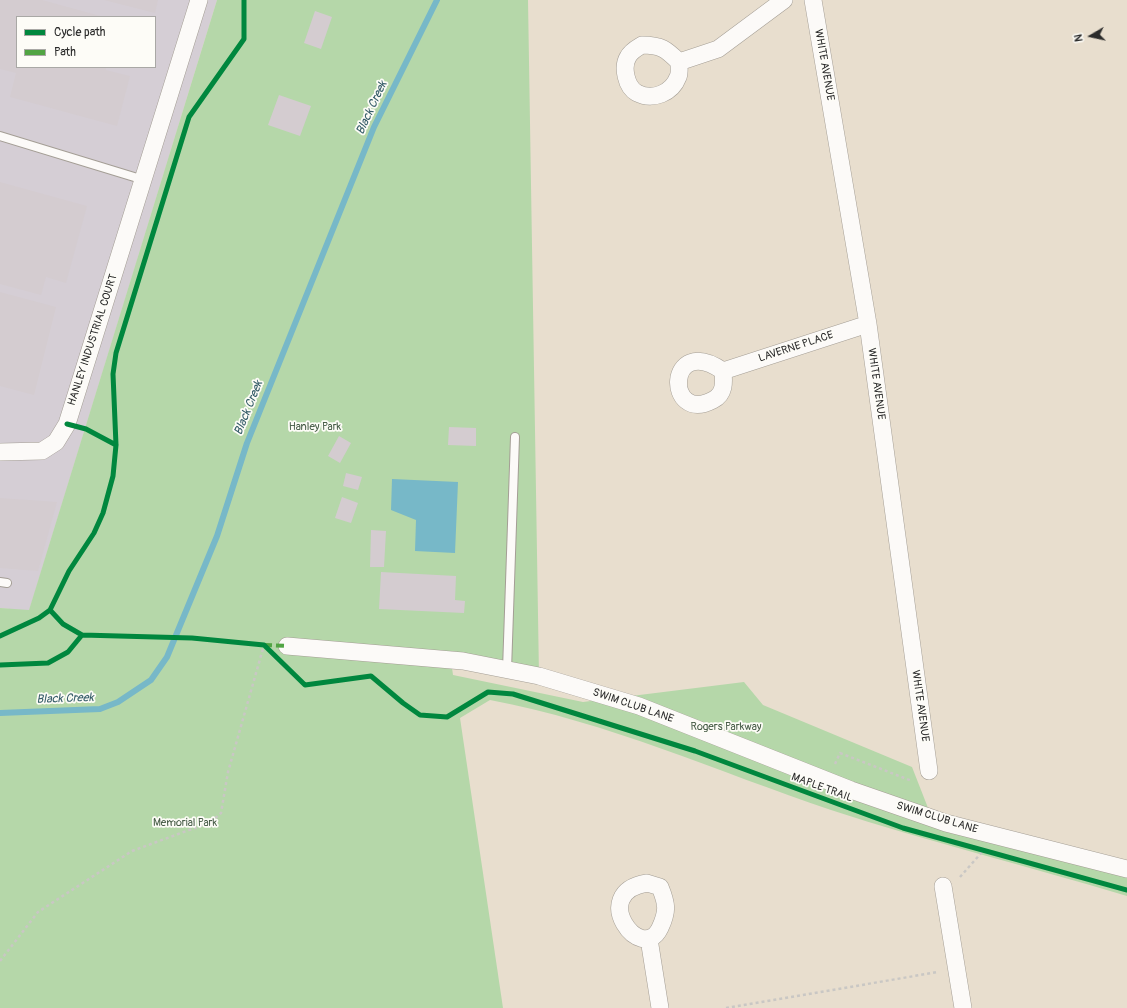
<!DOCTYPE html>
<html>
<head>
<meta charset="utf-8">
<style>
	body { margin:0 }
	#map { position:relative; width:1127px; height:1008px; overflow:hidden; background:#e8dece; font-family:Pangolin,sans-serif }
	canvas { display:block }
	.legend { position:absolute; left:16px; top:16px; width:140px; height:52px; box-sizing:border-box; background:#fdfcf7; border:1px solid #a9a8a5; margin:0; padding:5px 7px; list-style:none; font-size:12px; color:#2b2b2b }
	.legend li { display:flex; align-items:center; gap:8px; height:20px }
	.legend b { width:20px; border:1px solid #a9a8a5 }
	.north { position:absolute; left:1071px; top:16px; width:40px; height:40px; -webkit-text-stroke:3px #fdfcf7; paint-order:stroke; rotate:261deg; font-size:11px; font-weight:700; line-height:16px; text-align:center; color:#2b2b2b }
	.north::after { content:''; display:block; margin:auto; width:14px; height:18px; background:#2b2b2b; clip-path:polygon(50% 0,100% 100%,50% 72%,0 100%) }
</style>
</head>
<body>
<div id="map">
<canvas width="1127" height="1008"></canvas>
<ul class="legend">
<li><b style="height:5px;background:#00873e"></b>Cycle path</li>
<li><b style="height:5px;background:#51a443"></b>Path</li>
</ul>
<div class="north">N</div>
</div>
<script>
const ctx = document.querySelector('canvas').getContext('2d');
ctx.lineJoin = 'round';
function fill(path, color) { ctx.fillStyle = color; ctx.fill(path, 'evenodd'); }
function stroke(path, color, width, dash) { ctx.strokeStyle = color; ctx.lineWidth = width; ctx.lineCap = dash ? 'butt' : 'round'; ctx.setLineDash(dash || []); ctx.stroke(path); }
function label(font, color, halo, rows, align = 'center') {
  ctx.font = font + ' Pangolin,sans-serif'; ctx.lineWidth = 3.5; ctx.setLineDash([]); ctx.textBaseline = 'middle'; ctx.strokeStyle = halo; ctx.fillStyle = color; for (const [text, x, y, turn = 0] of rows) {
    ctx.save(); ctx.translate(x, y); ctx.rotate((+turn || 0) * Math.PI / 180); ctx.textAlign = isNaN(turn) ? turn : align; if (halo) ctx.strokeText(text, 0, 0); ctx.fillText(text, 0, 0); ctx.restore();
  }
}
fill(new Path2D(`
	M0 0H217L29 611 0 608ZM17 17H155V67H17Z`), '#d5ced5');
fill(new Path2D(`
	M217 0H528L539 676 451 661 453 675 583 702 744 682 763 705 912 767 930 813 1127 862V896C1028 866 929 842 831 810 718 772 608 722 490 700L460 718 503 1008H0V608L29 610Z`), '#b5d7a9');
fill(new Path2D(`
	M392 479 458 482 455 553 415 551 416 520 391 510Z`), '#77b8c8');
stroke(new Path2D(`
	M0 713 100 709 118 702 151 680 167 657 217 536 247 443 374 127 437 0`), '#77b8c8', 6);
fill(new Path2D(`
	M0 0H42L104 17H17V67H106V70L130 76 117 126 10 97 16 73 0 69Z
	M104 0H158L155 13Z
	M315 11 332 17 321 49 304 43Z
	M279 95 311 106 300 136 268 125Z
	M0 182 87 206 66 283 46 277 41 295 0 284Z
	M0 292 56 307 34 395 0 386Z
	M449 427 476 428V446L448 445Z
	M339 436 351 443 340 463 328 456Z
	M346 473 362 477 358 490 343 486Z
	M342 497 358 503 351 523 335 518Z
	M0 498 57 502 38 571 0 568Z
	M371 530 386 531 384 567H370Z
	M381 572 456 576 455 600 465 601 464 613 379 609Z`), '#d4ccd0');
const lane = new Path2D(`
	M0 136 144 180
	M0 582 7 583
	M507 670 515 437`);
const street = new Path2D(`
	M813 0 868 324 929 771
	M642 45C661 45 666 49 679 62 679 66 680 73 678 77 672 93 653 101 637 93 626 87 622 67 628 57 631 51 637 48 642 45Z
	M679 62 718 49 784 0
	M723 371C666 332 665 425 713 400 725 394 724 382 723 371L868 324
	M0 452 42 451 56 442 67 424 199 0
	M287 646 463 661 539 676 639 706 851 790 946 823 1127 869
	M647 883 660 887C667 904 668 911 660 928 642 966 587 893 647 883Z
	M943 886 963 1008
	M649 939 660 1008`);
stroke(lane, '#a49e95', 10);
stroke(street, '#a49e95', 18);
stroke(new Path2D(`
	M835 764 840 753 912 781
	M960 877 983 851
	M0 961 38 912 132 851 211 822 221 813 228 772 264 645
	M726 1008 938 972`), '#c9c7c4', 2.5, [3, 3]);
stroke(lane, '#fcfaf8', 8);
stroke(street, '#fcfaf8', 17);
stroke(new Path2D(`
	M264 645 287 646`), '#51a443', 4, [8, 4]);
stroke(new Path2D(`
	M244 0V39L189 117 116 353 113 374 116 445 113 476 103 513 94 533 69 571 50 610 63 624 82 635 192 638 264 645 305 685 371 676 403 703 420 715 447 717 488 692 513 694 695 751 903 828 1127 890
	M67 424 86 429 116 445
	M0 636 39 618 50 610
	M0 665 48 663 68 652 82 635`), '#00873e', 5);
label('11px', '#2b2b2b', '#fdfcf7', [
	["WHITE AVENUE",824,65,80],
	["HANLEY INDUSTRIAL COURT",93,340,-72],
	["LAVERNE PLACE",796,347,-18],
	["WHITE AVENUE",876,384,82],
	["SWIM CLUB LANE",633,706,19],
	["WHITE AVENUE",920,706,82],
	["MAPLE TRAIL",822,788,20],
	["SWIM CLUB LANE",937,818,17]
]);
label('11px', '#485d48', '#fdfcf7', [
	["Hanley Park",315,427],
	["Rogers Parkway",726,727],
	["Memorial Park",185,823]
]);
label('italic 12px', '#365d69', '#fdfcf7', [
	["Black Creek",372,108,-65],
	["Black Creek",249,408,-68],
	["Black Creek",65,699,-2]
]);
</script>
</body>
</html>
